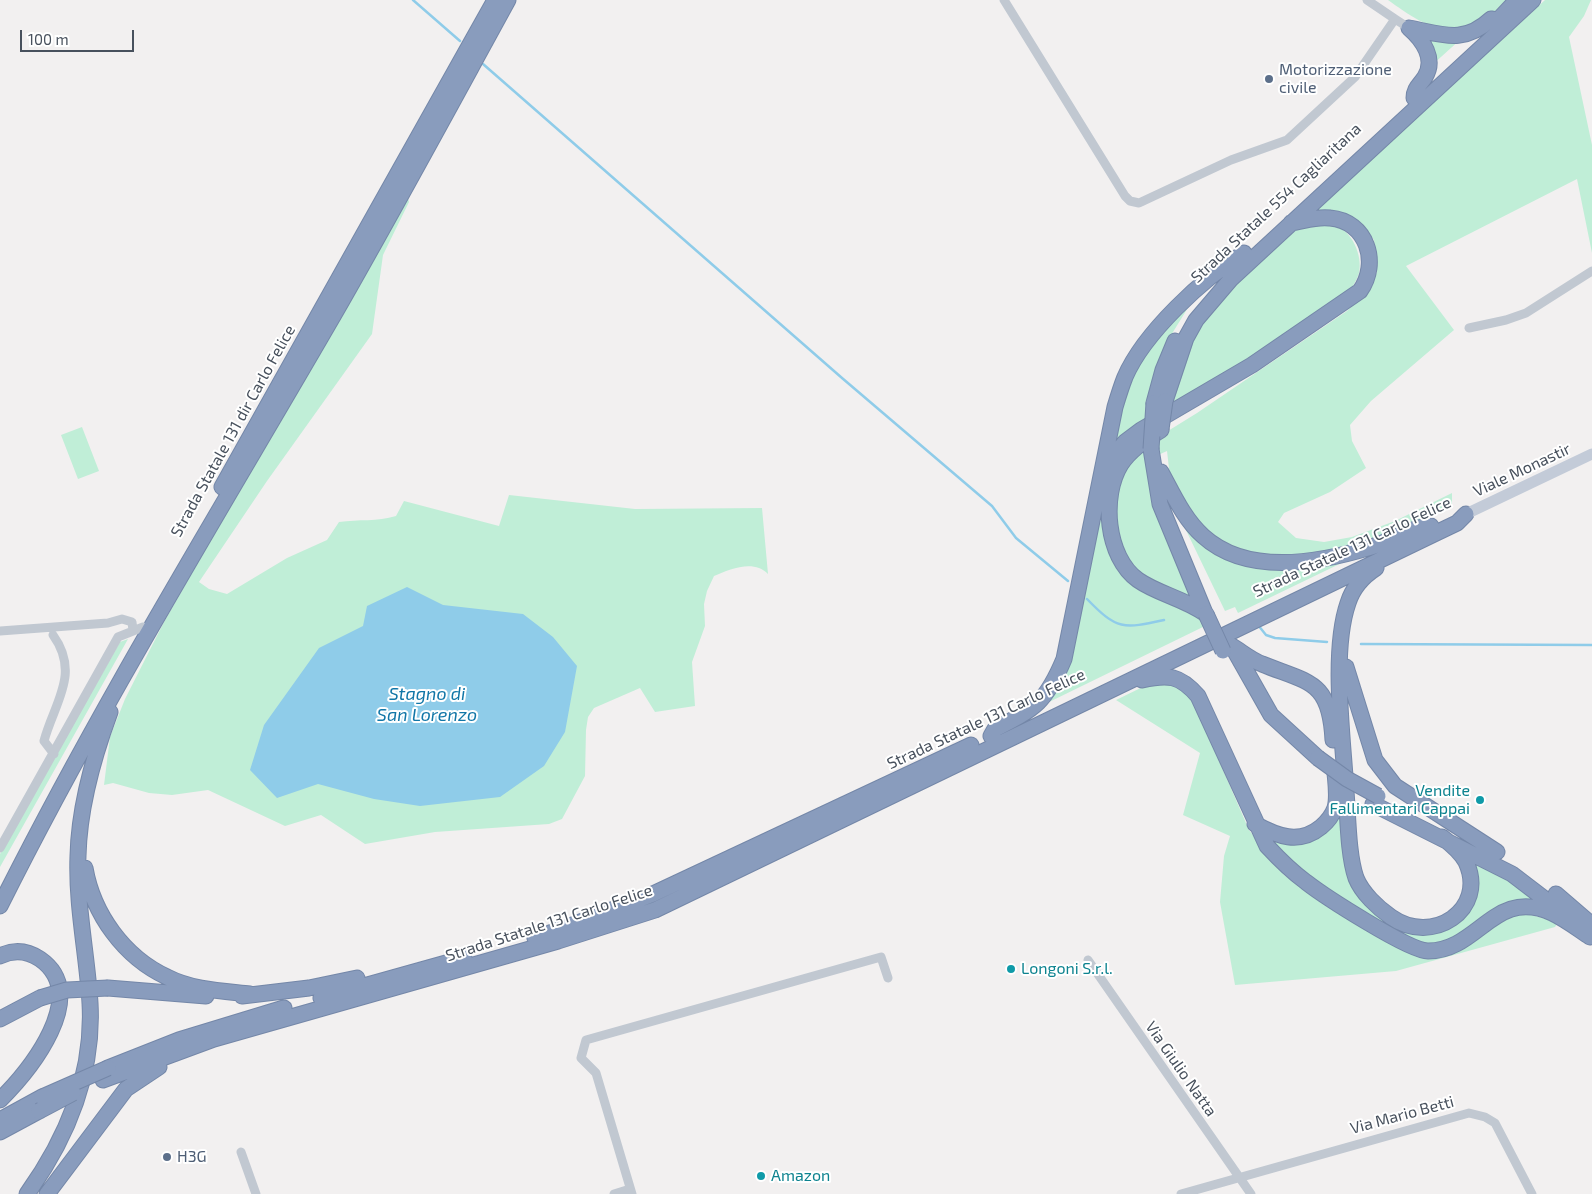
<!DOCTYPE html>
<html>
<head>
<meta charset="utf-8">
<style>
	body { margin:0 }
	#map { position:relative; width:1592px; height:1194px; overflow:hidden; background:#f2f0f0; font-family:"Exo 2",sans-serif }
	canvas { display:block }
	.scale { position:absolute; left:20px; top:30px; width:114px; height:22px; box-sizing:border-box; border:2px solid #48515d; border-top:0; padding-left:6px; font-size:15px; line-height:18px; white-space:nowrap; color:#48515d; -webkit-text-stroke:4px #fff; paint-order:stroke }
</style>
</head>
<body>
<div id="map">
<canvas width="1592" height="1194"></canvas>
<div class="scale">100 m</div>
</div>
<script>
const ctx = document.querySelector('canvas').getContext('2d');
ctx.lineJoin = 'round';
function fill(path, color) { ctx.fillStyle = color; ctx.fill(path, 'evenodd'); }
function stroke(path, color, width, dash) { ctx.strokeStyle = color; ctx.lineWidth = width; ctx.lineCap = dash ? 'butt' : 'round'; ctx.setLineDash(dash || []); ctx.stroke(path); }
function label(font, color, halo, rows, align = 'center') {
  ctx.font = font + ' "Exo 2",sans-serif'; ctx.lineWidth = 4; ctx.setLineDash([]); ctx.textBaseline = 'middle'; ctx.strokeStyle = halo; ctx.fillStyle = color; for (const [text, x, y, turn = 0] of rows) {
    ctx.save(); ctx.translate(x, y); ctx.rotate((+turn || 0) * Math.PI / 180); ctx.textAlign = isNaN(turn) ? turn : align; if (halo) ctx.strokeText(text, 0, 0); ctx.fillText(text, 0, 0); ctx.restore();
  }
}
fill(new Path2D(`
	M1388 0H1506C1498 8 1490 18 1480 24 1449 44 1413 18 1388 0Z
	M1545 0H1591L1584 16 1569 37 1592 145V253L1577 179 1406 266 1454 330 1371 401 1350 425 1352 441 1366 468 1330 492 1284 513 1278 522 1296 538 1324 542 1352 537 1395 521 1452 493V504L1386 535 1366 542 1290 558 1249 556 1203 532 1170 477 1167 451 1147 460 1196 600 1154 584 1133 567 1126 557 1116 531V491L1134 452 1197 413 1347 311 1369 288 1377 272 1374 240 1362 225 1346 214 1314 212Z
	M1420 31 1462 38 1431 66Z
	M407 194 409 202 383 255 372 334 267 481 199 582 209 589 227 594 287 558 327 540 339 522C359 519 377 522 396 516L404 501 499 526 509 495 635 509 762 508 768 574C754 559 730 569 714 576L707 591 704 604 705 626 692 662 695 706 655 712 640 688 594 708 588 717 586 730 585 776 562 819 549 824 435 832 365 844 321 815 285 826 208 790 172 795 149 793 113 783 104 785 110 737 125 699 164 622Z
	M1307 224C1315 224 1326 223 1334 225 1352 230 1363 256 1359 273 1356 283 1349 292 1343 299L1170 409 1195 329 1227 291 1295 229Z
	M1194 298 1173 332 1160 362 1146 424 1111 450 1128 381 1154 339Z
	M82 427 99 471 78 479 61 435Z
	M1111 476 1122 571 1201 617 1205 626 1043 705 1097 514Z
	M1184 526 1233 560 1356 556 1238 613 1235 607 1225 611Z
	M128 639 0 867V854L120 642Z
	M1153 682C1170 682 1180 686 1192 698L1249 830 1284 875 1313 895 1416 954 1495 920 1524 913 1558 922 1555 927 1396 971 1235 985 1220 902 1224 856 1230 836 1183 815 1200 753 1116 700Z
	M1339 804 1344 828 1380 916 1440 932 1454 926 1470 906 1469 857 1543 902H1513L1499 906 1471 928 1438 946 1403 940 1281 858 1269 836 1297 843Z`), '#c0eed7');
fill(new Path2D(`
	M407 587 443 605 523 614 553 637 577 666 565 732 544 766 500 797 420 806 374 799 318 784 277 798 250 770 264 725 319 648 363 626 367 606Z`), '#8fcce9');
stroke(new Path2D(`
	M413 0 460 41
	M483 64 842 378 992 506 1016 538 1068 581
	M1087 599C1117 630 1123 629 1164 620
	M1258 625 1266 635 1275 638 1327 642
	M1361 644 1592 645`), '#8fcce9', 2.5);
const highway = new Path2D(`
	M1500 18 1517 0
	M1409 28C1442 34 1463 45 1491 19L1497 20
	M1409 28C1423 40 1436 59 1425 77 1420 85 1414 88 1414 98
	M1165 401 1186 338 1196 320 1231 279 1533 0
	M1154 403 1163 370 1175 341
	M1161 430C1146 439 1131 449 1121 464 1101 496 1106 557 1138 580 1158 594 1183 598 1206 614
	M1151 449 1160 504 1205 613
	M1103 469 1125 442 1141 430 1252 365 1360 291C1380 263 1367 221 1330 218 1317 216 1304 221 1291 223
	M1161 472C1173 494 1184 519 1203 536 1247 576 1319 563 1371 547 1392 541 1410 527 1431 526
	M222 487 495 0
	M1376 568C1362 577 1353 587 1348 603 1331 652 1343 738 1346 791 1348 816 1348 855 1356 878 1362 893 1378 908 1391 917 1432 946 1488 910 1466 862 1461 852 1451 844 1442 837
	M1232 646C1242 652 1251 660 1262 664 1309 683 1330 680 1333 740
	M1232 646 1271 715 1318 758
	M1346 667 1375 760 1395 786 1497 852
	M1142 680C1168 674 1180 675 1198 696L1267 846C1279 859 1291 871 1306 882 1324 896 1409 951 1428 951 1479 951 1494 887 1552 913 1565 919 1578 929 1590 937
	M991 736 995 729C1036 708 1046 702 1064 659L1115 407C1118 397 1121 387 1125 377 1144 333 1203 278 1244 253
	M1373 804 1512 874 1563 913
	M1255 824C1277 836 1299 845 1321 827 1327 822 1332 816 1335 808 1338 798 1336 784 1335 773
	M85 868C93 914 124 957 167 977 192 990 222 991 250 994
	M1556 894 1592 925
	M0 906C102 702 222 508 336 311 395 208 451 104 508 0
	M535 938 570 926 653 894 971 745
	M0 956C14 949 28 951 40 959 92 995 29 1071 0 1100
	M108 988 206 996
	M242 996 309 988 357 978
	M321 998 464 958
	M0 1019 40 998
	M108 1068 179 1040 284 1008
	M103 1080 214 1039 558 941 655 910 1434 534 1457 523 1466 514
	M0 1120 42 1097
	M0 1132 39 1111
	M27 1194C67 1138 94 1073 90 1003 87 954 76 905 78 856 79 807 93 758 110 712
	M47 1194 126 1089 159 1067`);
stroke(highway, '#7487a8', 17);
stroke(new Path2D(`
	M1004 0 1125 196 1130 201 1139 203 1231 160 1287 140 1355 77 1395 19 1409 28
	M1367 0 1395 19
	M1469 328 1506 320 1526 313 1592 271
	M0 631 108 623 122 619 132 622 133 631
	M53 635C81 674 54 703 44 741L54 754
	M0 848 118 637 143 627
	M1088 960 1251 1194
	M241 1152 256 1194
	M614 1194 630 1189
	M632 1194 596 1073 581 1058 586 1040 881 957 888 978
	M1181 1194 1469 1113 1485 1117 1495 1123 1532 1194`), '#c1c8d1', 9);
stroke(new Path2D(`
	M1466 514 1592 454`), '#c3cbd8', 11);
stroke(highway, '#899cbd', 15);
const highwayBridge = new Path2D(`
	M1161 429 1165 401
	M1151 449 1154 403
	M1206 614 1223 651
	M1318 758 1347 779 1378 796
	M40 998 67 990 108 988
	M42 1097 108 1068
	M39 1111 73 1093`);
stroke(highwayBridge, '#7487a8', 17, []);
stroke(highwayBridge, '#899cbd', 15);
for (const [x, y, r, color] of [
	[1269,79,5,"#5c6f8a"],
	[1480,800,5,"#0f9aa8"],
	[1011,969,5,"#0f9aa8"],
	[167,1157,5,"#5c6f8a"],
	[761,1176,5,"#0f9aa8"]
]) { const dot = new Path2D(); dot.arc(x, y, r, 0, 2 * Math.PI); ctx.fillStyle = color; ctx.fill(dot); stroke(dot, '#fff', 2); }
label('16px', '#4e5e75', '#fff', [
	["Motorizzazione",1279,70],
	["civile",1279,88],
	["H3G",177,1157]
], 'left');
label('16px', '#48515d', '#fff', [
	["Strada Statale 554 Cagliaritana",1276,203,-43],
	["Strada Statale 131 dir Carlo Felice",233,431,-61],
	["Viale Monastir",1522,470,-25],
	["Strada Statale 131 Carlo Felice",1352,547,-25],
	["Strada Statale 131 Carlo Felice",986,719,-25],
	["Strada Statale 131 Carlo Felice",549,923,-18],
	["Via Giulio Natta",1181,1069,55],
	["Via Mario Betti",1402,1115,-15]
]);
label('16px', '#0d838f', '#fff', [
	["Vendite",1470,791,"right"],
	["Fallimentari Cappai",1470,809,"right"],
	["Longoni S.r.l.",1021,969],
	["Amazon",771,1176]
], 'left');
label('italic 18px', '#1176a7', '#fff', [
	["Stagno di",427,694],
	["San Lorenzo",427,715]
]);
</script>
</body>
</html>
